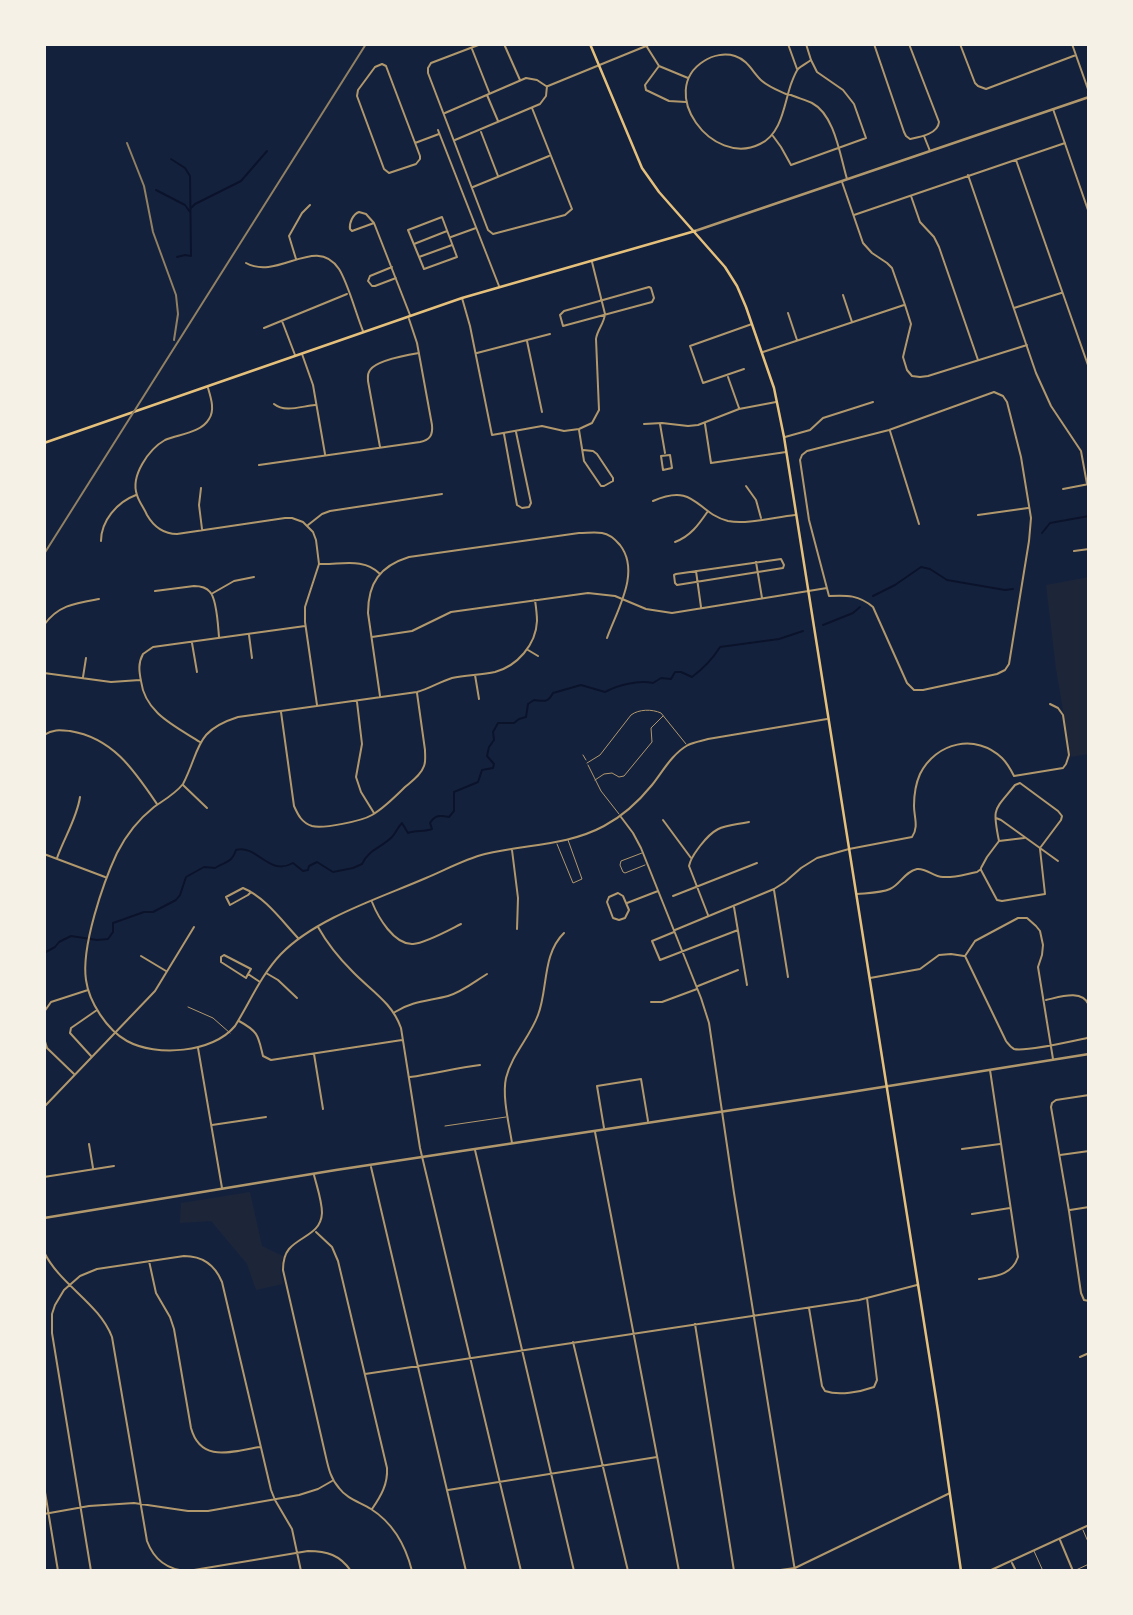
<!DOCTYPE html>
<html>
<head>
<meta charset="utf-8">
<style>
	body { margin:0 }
	#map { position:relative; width:1133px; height:1615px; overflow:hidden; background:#14213d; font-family:"Playfair Display",serif }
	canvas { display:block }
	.frame { position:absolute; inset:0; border:46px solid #f6f1e7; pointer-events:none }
</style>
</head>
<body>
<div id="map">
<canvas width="1133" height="1615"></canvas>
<div class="frame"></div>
</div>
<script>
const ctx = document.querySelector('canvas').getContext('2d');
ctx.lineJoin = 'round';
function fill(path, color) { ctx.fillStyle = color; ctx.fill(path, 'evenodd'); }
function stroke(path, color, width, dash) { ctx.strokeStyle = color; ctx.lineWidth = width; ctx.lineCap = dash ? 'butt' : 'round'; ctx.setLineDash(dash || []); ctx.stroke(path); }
fill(new Path2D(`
	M1089 577V754L1071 757 1056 669 1046 585Z
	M250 1192 262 1246 283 1256 280 1271 283 1284 256 1290 247 1264 211 1221 180 1223V1220L181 1203Z`), '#1d2539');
stroke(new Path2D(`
	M171 159 185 168 190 176 191 256 185 255 177 257
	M156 190 185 205 190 212
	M191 208 195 204 241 181 267 151
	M1042 533 1050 523 1089 516
	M873 596 895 585 921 567 930 569 947 580 1005 590 1013 589
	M823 625 853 613 860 607
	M44 953 55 947 59 942 71 936 97 940 108 939 113 932V923L144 912H153L176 900 180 895 186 877 204 867 215 868C226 861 231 864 236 850 257 844 269 877 293 863L303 871 308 870 309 866 317 862 333 872 353 868 362 864C369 849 381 848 392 837 396 833 397 828 402 823L408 833C416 830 424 832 432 829L430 823C435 815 439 815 449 817L454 811V792L478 782 482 770 493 768 494 764 487 756 489 747 494 740 493 732 498 723H514L519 719 526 717 528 704 534 700C544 701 548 703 553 693L581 685 605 692C618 685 638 680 653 683L661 678 671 679 675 672H681L692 677C704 668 712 660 720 647L779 639 803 631`), '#0b132b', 2);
stroke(new Path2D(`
	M583 755 586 760
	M587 763 600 755 631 715C639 709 652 709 661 713L686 744
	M588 765 601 791 619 814
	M595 780 604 774 612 773 619 777 624 776 652 742 651 728 663 716
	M557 844 573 883 582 879 568 840
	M642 853 621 861 620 865 623 872 625 873 645 865
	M188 1007 213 1018 230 1033
	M445 1126 506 1117
	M1083 1530 1089 1544
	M1034 1551 1043 1571
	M1076 1570 1089 1564`), '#b1986c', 1);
stroke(new Path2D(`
	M481 44 431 63 428 68V73L488 230 493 234 565 215 572 209 532 108
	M504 44 520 80
	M788 44 797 69
	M874 44 904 132 906 136 910 139C920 137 938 134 939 122L909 44
	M960 44 975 83 978 86 986 89 1076 55
	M1072 44 1089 92
	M647 47 659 66 688 78
	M472 49 489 92
	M811 60C807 63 801 66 798 69 795 73 793 79 791 84 784 104 782 134 760 144 712 168 656 91 704 61 713 55 725 53 735 56 748 60 753 73 762 81 769 87 777 90 786 94L791 95C798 98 806 100 812 103 835 115 840 156 847 179
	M382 64 386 66 420 156V159L416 164 389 173 384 169 357 96 358 90 375 67Z
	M659 66 645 85 646 90 669 101 686 102
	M548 86 651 44
	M487 95 498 121
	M1053 109 1089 213
	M445 113 526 78 537 80 546 86
	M438 130 499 286
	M481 132 498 176
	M773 136 781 147 791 165 866 138 854 104 843 90 817 72 811 60 806 44
	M924 136 930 151
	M455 140 540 104 546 96 547 86
	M415 143 439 134
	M1016 160 1089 368
	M968 175 1036 373 1051 406 1081 451 1087 484
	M842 182 863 243 872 253 887 263 892 268 905 305 911 324 903 357 907 370 912 376 920 377 928 376 1027 345
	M473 187 549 156
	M911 196 920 222 934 237 939 247 978 360
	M359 212 366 214 374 223 352 231 350 229C349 223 353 214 359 212Z
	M854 215 1065 143
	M442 217 457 257 424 269 408 230Z
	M374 223 410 315
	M451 237 476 228
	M414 244 447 231
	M419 257 452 245
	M296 259 289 236 302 213 310 205
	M246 263C278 281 316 234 339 269 348 283 356 314 363 331
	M392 267 370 276 368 281 372 286H375L396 278
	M649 287 651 288 654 298 652 302 563 326 560 315 564 311Z
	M843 295 852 322
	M462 298 470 326 492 435 542 426 564 431 579 429 592 423 599 410 596 339C597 330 604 324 605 314L592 262
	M1014 308 1061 293
	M788 313 797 340
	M282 321 295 355
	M264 328 347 294
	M527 341 542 412
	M763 352 904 305
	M477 353 550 334
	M302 354 313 385 325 454
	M744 369 703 383 690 346 752 324
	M728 377 739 408
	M208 388C211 398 215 410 209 419 201 433 179 434 165 440 149 449 130 476 137 495 139 502 144 508 147 515 154 527 163 534 177 534L285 518H292L303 522 313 532 316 540 319 564 305 607V622L317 705
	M994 392 1003 396 1007 402 1021 457 1031 518 1029 541 1009 664 1005 670 997 674 923 690H914L907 683 873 607C859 595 847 595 829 596L809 520 800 460 802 455 807 451 889 430Z
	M274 404C285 413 302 406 315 405
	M644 424 662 423 688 426 698 425 739 409 776 402
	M660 424 665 453
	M705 424 711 463 786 452
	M579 430 584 461 601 486H604L613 481V478L597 454 593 451 583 450
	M890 431 919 524
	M504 434 517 505 522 508 529 507 531 503 516 432
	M785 437 810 430 823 418 873 402
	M380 447 368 381C368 377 367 374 370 370 376 361 407 355 419 353
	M670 455 672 468 663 470 661 456Z
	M259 465 420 442C430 440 433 435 432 425L417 343 409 319
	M746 486 756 500 761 518
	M201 488 199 505 202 529
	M1063 489 1089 484
	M653 501C696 482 696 513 728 521 747 525 775 517 795 515
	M978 515 1028 508
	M308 525 322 514 330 511 442 494
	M101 541C101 521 117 502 136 495
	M675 542C691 536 699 524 708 511
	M1074 551 1089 549
	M781 559 784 565 783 568 677 585 675 583 674 575 676 574Z
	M756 562 762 598
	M320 564C340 565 364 557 380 574
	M696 571 701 607
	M155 591 194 586C200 586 206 587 210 592 217 599 218 626 219 637
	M213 593 234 581 254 577
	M535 600C536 607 537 614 537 621 536 645 517 666 495 672 481 675 466 675 452 678 439 682 429 689 417 692L238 717C194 731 201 749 183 784 175 794 164 800 154 807 139 819 126 835 117 853 103 883 81 947 86 980 89 1002 107 1030 127 1041 156 1057 213 1053 235 1026 250 1002 261 975 281 954 316 918 380 898 426 878 445 870 465 859 485 854 525 844 567 846 604 826 623 816 639 801 652 785 663 771 672 754 688 745 694 742 701 741 708 739L827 719
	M44 625C58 605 76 603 99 599
	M249 635 252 658
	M372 637 412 631 451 612 588 593 615 596 646 609 672 613 827 588
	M192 643 197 672
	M528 650 538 656
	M44 673 111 682 140 680
	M475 675 479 699
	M83 677 86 658
	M380 696 368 613C368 583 380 566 409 557L579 533C587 533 595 532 602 533 609 534 615 539 620 545 641 572 617 610 607 638
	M357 702 362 744 356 777 361 792 374 813
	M281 712 294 806C298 815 302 823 312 826 323 829 362 821 372 815 384 808 395 797 405 787 412 781 421 775 424 766 426 761 425 756 425 750L417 693
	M44 735C53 729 60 730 70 731 113 738 134 770 157 804
	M200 742C175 726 145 713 141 681 139 671 138 663 143 654L153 647 305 626
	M183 785 207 808
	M621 817 633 833 641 848 701 998 709 1023 734 1193 795 1571
	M996 818 1001 820 1058 861
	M663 820 691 858
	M999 841C992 807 994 811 1015 785L1020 783 1058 811 1062 816 1061 820 1040 848
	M512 850 518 898 517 929
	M44 854 105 877
	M57 858C64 838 77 818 80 797
	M981 868 987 857 999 841 1024 838
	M981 870 997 900 1002 901 1045 894 1040 849
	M774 890 788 977
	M251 892 248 895 230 905 226 897 243 888C265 897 282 921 298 938
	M618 893 623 896 629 910 625 918 619 920 613 918 607 902 609 897Z
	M857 894C867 893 881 893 890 889 901 884 904 872 917 869 927 868 933 877 943 877 954 878 966 874 977 872L981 869
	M673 896 757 863
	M372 902C378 917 394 945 413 944 426 943 449 930 461 924
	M627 903 658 891
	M734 907 747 985
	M708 915 689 866C691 857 695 853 700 846 717 824 724 827 749 822
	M318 927C327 943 339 958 352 971 370 990 392 1002 401 1028L420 1148 521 1571
	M675 930 774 889 785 882 801 868 817 858 849 849 912 837C919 827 914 817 914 806 914 795 916 783 920 774 936 742 976 733 1002 758 1007 763 1011 770 1014 776L1063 768 1066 764 1069 755 1063 715 1058 708 1050 704
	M674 932 652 941 660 960 738 930
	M141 956 166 971
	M266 973 278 980 297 998
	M248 974 246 978 221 962V957L224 955 251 969 248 974 260 982
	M870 978 920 969 939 955 951 954 964 956
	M698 986 738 970
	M1046 1000C1060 997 1082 989 1089 1005
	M651 1002H662L697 989
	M44 1012 51 1002 88 990
	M395 1012C412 1001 429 1001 448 996 462 992 474 982 487 974
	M239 1021C259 1032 258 1036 263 1056L271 1060 402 1040
	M44 1038 47 1048 74 1074
	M198 1048 222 1188
	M314 1054 323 1109
	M91 1056 70 1033 71 1028 97 1010
	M1053 1059 1038 967 1042 955 1043 945 1040 931 1036 926 1027 918H1018L975 941 965 956 1006 1041C1009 1045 1010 1047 1014 1049 1025 1052 1073 1041 1087 1038L1089 1036
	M410 1077C433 1074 456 1068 480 1065
	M1089 1095 1056 1100 1052 1103 1051 1107 1069 1211 1081 1293 1084 1300 1089 1301
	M44 1107 155 991 194 927
	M212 1125 266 1117
	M604 1128 597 1086 641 1079 648 1121
	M595 1132 679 1571
	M512 1143C509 1124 502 1096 506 1078 512 1054 530 1037 538 1015 548 990 542 954 564 933
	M89 1144 93 1168
	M962 1149 1000 1144
	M475 1150 574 1571
	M1060 1155 1089 1151
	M371 1167 466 1571
	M314 1175C317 1187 322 1201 322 1213 321 1234 300 1236 289 1249 284 1255 283 1263 283 1270L325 1453C328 1466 330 1478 339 1488 347 1499 360 1502 371 1509 393 1523 406 1547 412 1571
	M44 1177 114 1166
	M1070 1210 1089 1207
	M972 1214 1010 1208
	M316 1232 332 1247 338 1261 387 1468C388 1484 381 1496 372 1509
	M44 1252C60 1285 99 1303 112 1337L147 1541C154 1560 167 1570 188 1571L308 1551C327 1551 340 1555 351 1571
	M149 1261 156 1293 170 1317 174 1329 191 1428C201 1464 233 1451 260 1447
	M979 1279C996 1276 1012 1275 1018 1257L990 1070
	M809 1308 822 1386 825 1391C839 1396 860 1392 874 1387L877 1380 867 1298
	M695 1324 734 1571
	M573 1342 628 1571
	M1080 1357 1089 1353
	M365 1374 859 1300 917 1285
	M44 1486 58 1571
	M448 1490 657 1457
	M44 1514 89 1506 134 1503 188 1511H208L299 1495 318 1489 332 1481
	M1060 1540 1073 1571
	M1012 1563 1016 1571
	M91 1571 52 1333V1314L55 1305 64 1290 80 1276 97 1269 184 1256C202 1256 215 1265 222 1282L271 1490 275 1500 292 1529 301 1571
	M773 1571 795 1568 950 1493
	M989 1571 1089 1525`), '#b1986c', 2);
stroke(new Path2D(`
	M695 231 1089 97
	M44 1218 336 1170 845 1093 1089 1054`), '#b1986c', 2.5);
stroke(new Path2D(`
	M590 44 642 168 659 192 725 267 737 286 746 307 774 388 784 437 938 1411 961 1571
	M44 443 462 298 695 231`), '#e5c07b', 2.5);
stroke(new Path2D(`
	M127 143 144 186 153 232 176 295 178 314 174 340
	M44 554 366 44`), '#918062', 2);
</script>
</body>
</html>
